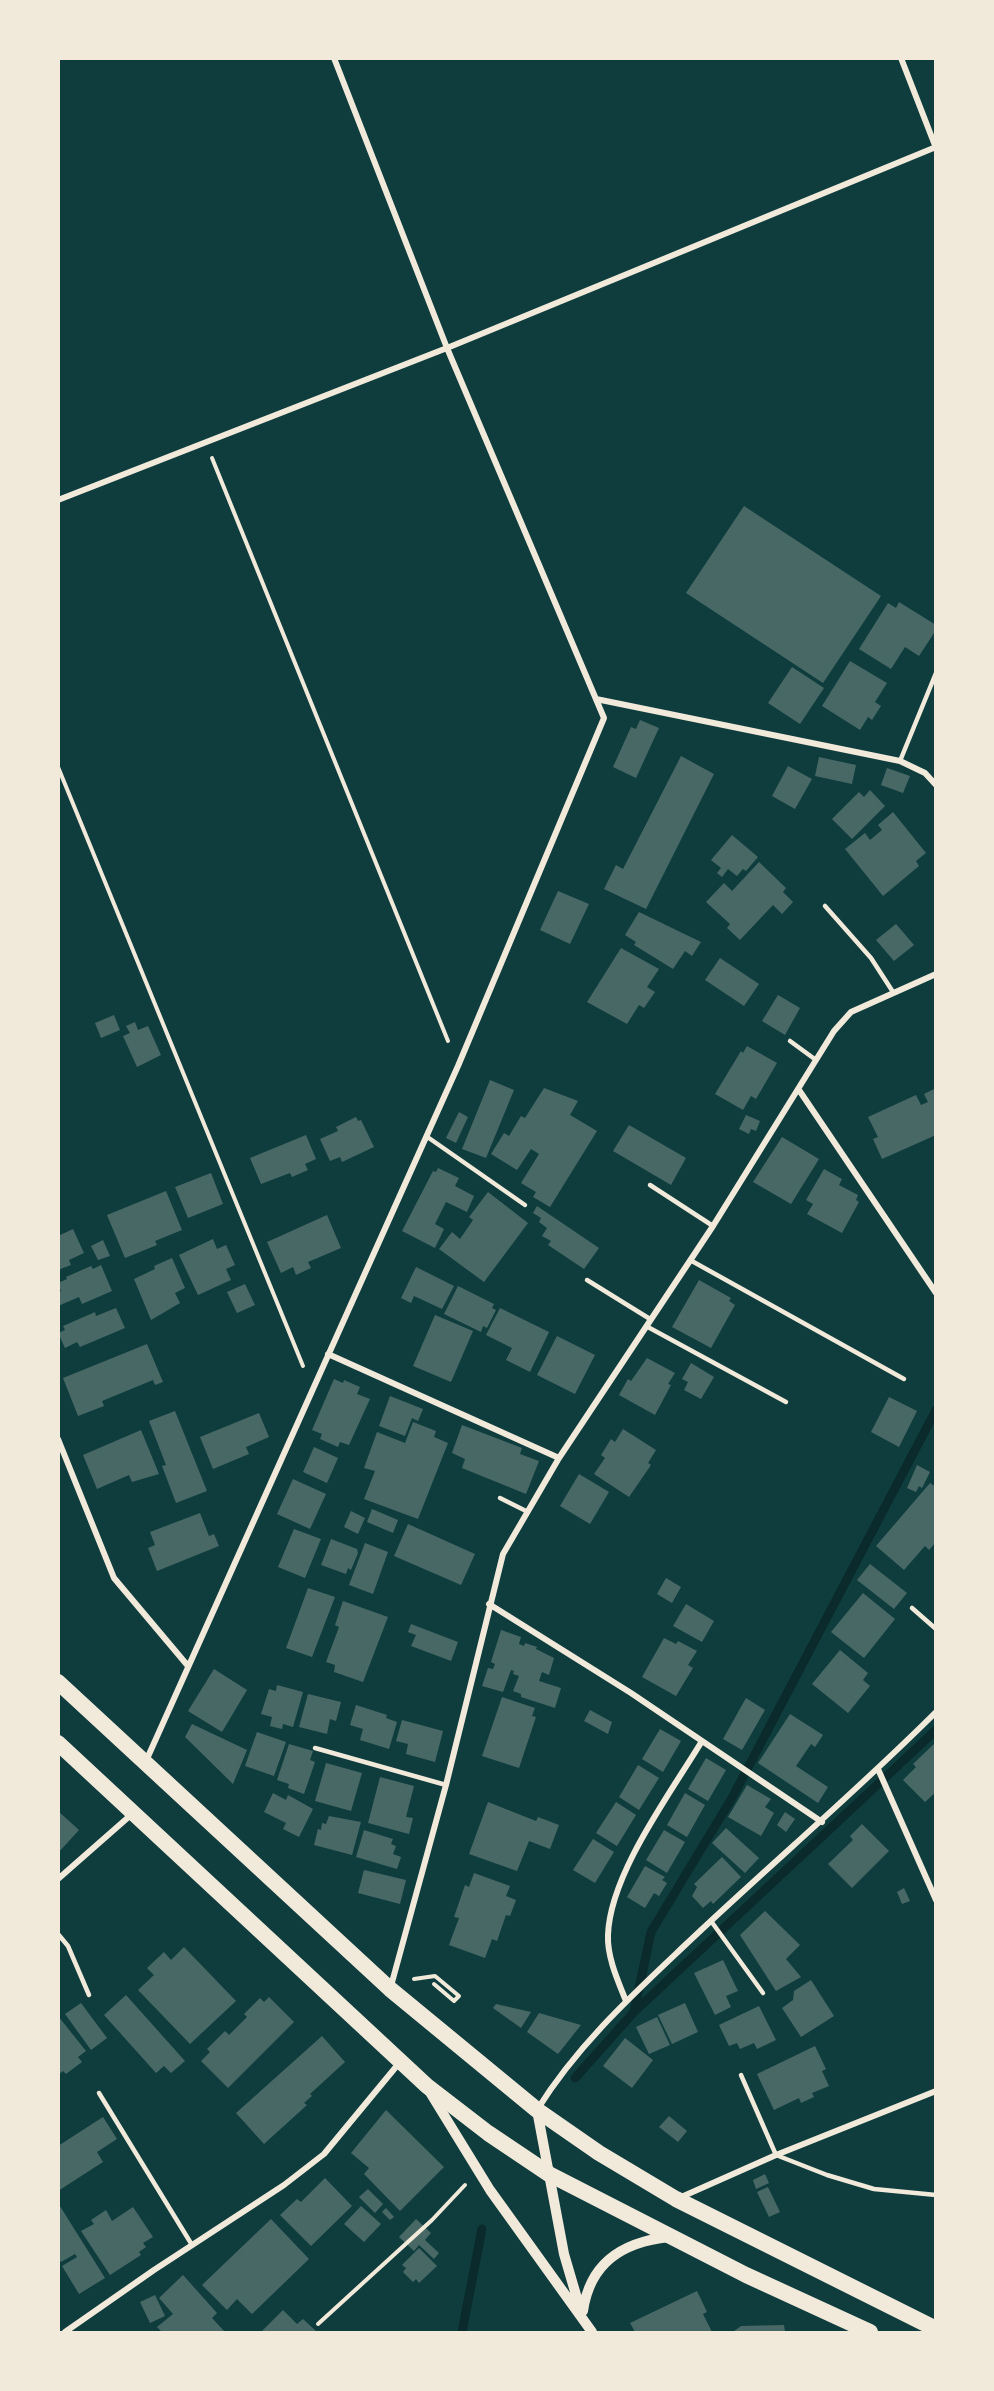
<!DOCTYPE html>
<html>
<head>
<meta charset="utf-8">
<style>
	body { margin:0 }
	#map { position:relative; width:994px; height:2391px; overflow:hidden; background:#0f3d3e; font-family:"Noto Sans",sans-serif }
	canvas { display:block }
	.frame { position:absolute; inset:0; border:60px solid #f1e9da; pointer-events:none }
</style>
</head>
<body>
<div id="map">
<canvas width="994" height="2391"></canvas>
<div class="frame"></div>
</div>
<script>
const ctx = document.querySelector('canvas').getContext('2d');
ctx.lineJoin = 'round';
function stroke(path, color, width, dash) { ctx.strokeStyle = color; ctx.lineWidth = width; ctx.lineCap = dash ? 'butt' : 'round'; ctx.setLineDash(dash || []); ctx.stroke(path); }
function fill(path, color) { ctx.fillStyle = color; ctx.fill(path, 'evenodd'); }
stroke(new Path2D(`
	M634 2012 651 1932 732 1798 936 1410
	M575 2078 634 2012 936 1730
	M462 2332 482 2229`), '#0a2a2b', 9);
fill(new Path2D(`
	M744 506 881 596 823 683 686 593Z
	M899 602 936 625V630L919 656 905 647 891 669 859 649 888 603 896 608Z
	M850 661 887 683 875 702 881 706 872 720 868 717 860 730 822 706Z
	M792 667 824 688 800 724 768 703Z
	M640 720 659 728 636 778 613 767 631 727 636 729Z
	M681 756 714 774 646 909 604 889 616 865 623 869Z
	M819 757 856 765 852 784 815 776Z
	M788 766 812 779 795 809 772 796Z
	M887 768 910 776 903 793 881 785Z
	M870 790 885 806 852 839 832 819 859 792 864 797Z
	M893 812 926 853 916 861 919 866 883 896 845 849 865 833 870 840 882 830 878 825Z
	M732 835 758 857 746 871 743 869 737 876 728 869 722 877 717 873 721 868 711 860Z
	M759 862 786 888 783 892 793 902 782 914 773 905 740 940 727 928 730 924 706 902 724 883 732 891Z
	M558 891 589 904 570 944 540 930Z
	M639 912 701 942 692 956 685 951 673 969 634 945 636 942 625 935Z
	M896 924 914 945 894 961 876 940Z
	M621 948 659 969 647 987 655 992 644 1008 639 1005 627 1024 587 1002Z
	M720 958 759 984 744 1006 705 980Z
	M778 995 800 1008 785 1035 762 1021Z
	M114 1015 120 1030 101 1038 95 1023Z
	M135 1022 138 1030 148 1026 161 1055 137 1067 123 1036 130 1033 126 1026Z
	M747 1046 777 1063 756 1099 751 1096 743 1110 715 1094 741 1051 743 1053Z
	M490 1080 514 1090 486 1158 462 1149Z
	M544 1088 578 1101 570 1115 597 1131 550 1207 533 1197 536 1192 521 1183 539 1154 531 1149 517 1170 491 1154 504 1133 509 1136 521 1116 525 1118Z
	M936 1088V1135L882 1159 873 1139 878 1137 868 1117 916 1095 921 1105 928 1102 924 1094Z
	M459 1112 468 1117 456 1143 446 1138Z
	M746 1115 760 1121 756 1131 751 1129 749 1134 739 1129Z
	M356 1117 358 1121 361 1120 374 1147 342 1162 340 1157 330 1161 320 1139 338 1131 336 1127Z
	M629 1125 686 1158 671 1185 613 1151Z
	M306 1135 316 1159 305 1164 308 1170 292 1177 290 1173 261 1184 250 1158Z
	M782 1137 819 1159 791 1204 753 1182Z
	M438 1168 459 1178 455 1186 474 1196 467 1212 446 1202 435 1224 444 1229 435 1248 402 1231 433 1171 436 1172Z
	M824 1169 842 1179 839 1185 858 1195 856 1200 859 1202 842 1233 807 1214 813 1204 806 1200Z
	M211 1173 223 1204 188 1218 175 1187Z
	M166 1191 182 1230 155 1241 157 1245 125 1258 107 1215Z
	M488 1192 528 1223 484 1282 439 1249 452 1232 460 1239 473 1220 469 1217Z
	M537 1206 599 1248 584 1269 548 1245 551 1241 542 1236 547 1228 539 1222 541 1218 533 1213Z
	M327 1215 341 1248 308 1262 311 1268 296 1275 293 1267 281 1273 267 1242Z
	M73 1229 84 1253 69 1260 71 1265 58 1270V1236Z
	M213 1239 217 1249 226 1245 235 1265 226 1269 231 1280 198 1295 179 1255Z
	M103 1240 110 1256 98 1260 91 1246Z
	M172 1258 185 1288 175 1293 180 1303 151 1320 134 1279 155 1269 154 1266Z
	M101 1265 112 1291 82 1304 79 1297 58 1306V1293L61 1291 58 1283 67 1279 66 1277 91 1266 93 1269Z
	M416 1267 454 1286 442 1309 414 1296 411 1303 401 1298Z
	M699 1280 731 1298 729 1301 735 1305 711 1348 672 1327Z
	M245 1284 255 1305 237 1313 227 1292Z
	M458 1286 494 1304 492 1308 496 1310 487 1328 483 1326 481 1332 444 1314Z
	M116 1308 125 1328 80 1347 77 1342 65 1348 58 1333 65 1330 63 1326 95 1312 96 1316Z
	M500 1308 549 1332 530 1372 506 1360 512 1348 486 1335Z
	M435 1315 473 1331 451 1382 413 1366Z
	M557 1336 595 1355 575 1394 537 1375Z
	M147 1344 163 1382 155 1385 153 1380 102 1401 104 1406 78 1416 63 1378Z
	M647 1358 675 1373 668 1384 671 1385 655 1415 619 1395 628 1379 631 1381Z
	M691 1363 714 1377 701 1399 684 1390 688 1382 682 1379Z
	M334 1379 343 1383 344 1380 360 1387 357 1394 370 1399 349 1445 340 1442 338 1447 320 1439 322 1434 312 1430Z
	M390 1396 423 1409 418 1421 412 1418 405 1436 379 1426Z
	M889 1397 917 1411 899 1447 871 1432Z
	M175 1411 207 1491 176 1503 162 1466 166 1465 149 1421Z
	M259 1413 269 1437 246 1447 249 1454 213 1469 200 1437Z
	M413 1422 436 1431 434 1437 448 1443 418 1519 364 1499 375 1471 364 1468 377 1432 405 1443Z
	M462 1425 522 1448 520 1454 539 1461 526 1494 462 1468 465 1459 452 1453Z
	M623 1429 656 1450 648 1463 651 1465 629 1497 594 1474 605 1458 601 1455 611 1439 615 1442Z
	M141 1430 159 1474 132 1482 129 1475 97 1489 83 1455Z
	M314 1447 338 1458 327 1483 303 1472Z
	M917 1465 930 1472 922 1488 919 1486 916 1492 907 1488Z
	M579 1474 609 1492 590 1524 560 1506Z
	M293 1479 326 1494 310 1529 277 1514Z
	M930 1483 936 1487V1542L929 1550 925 1546 904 1570 876 1546Z
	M372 1509 398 1520 393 1533 367 1522Z
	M351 1511 365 1518 358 1534 344 1527Z
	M200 1513 209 1536 214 1534 219 1546 157 1571 148 1548 155 1545 150 1532Z
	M408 1524 475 1554 461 1585 394 1556Z
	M294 1529 321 1539 305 1578 278 1567Z
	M331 1539 357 1549 358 1553 351 1570 348 1568 346 1574 321 1565Z
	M365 1543 388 1552 373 1594 349 1585Z
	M870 1564 907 1593 894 1609 857 1580Z
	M666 1578 681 1587 672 1603 657 1594Z
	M308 1588 335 1597 312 1657 286 1648Z
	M863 1593 895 1619 864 1658 831 1632Z
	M343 1601 388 1617 363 1682 334 1672 335 1665 326 1662 339 1627 335 1625Z
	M686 1604 714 1621 702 1642 673 1626Z
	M411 1624 458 1642 451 1661 411 1646 416 1635 408 1632Z
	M501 1630 521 1637 519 1644 524 1646 525 1643 537 1647 536 1649 554 1658 549 1675 542 1672 539 1681 561 1688 555 1708 521 1697V1694L513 1691 519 1676 513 1674 514 1671 511 1670 503 1692 482 1686 488 1668 493 1669 495 1664 491 1662Z
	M664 1638 676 1644 678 1641 697 1651 688 1665 693 1668 676 1696 642 1677Z
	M840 1650 868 1673 863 1680 870 1686 848 1713 812 1684Z
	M214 1669 247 1690 222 1732 188 1711Z
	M277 1685 303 1692 293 1727 283 1724 282 1729 270 1726 272 1717 261 1714 269 1689 276 1691Z
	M308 1694 341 1702 336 1721 330 1719 327 1734 299 1727Z
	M502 1697 535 1708 532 1716 536 1717 519 1768 482 1756Z
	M746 1698 765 1710 742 1750 723 1739Z
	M356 1705 387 1715 386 1718 397 1722 389 1749 360 1740 363 1729 350 1725Z
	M590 1710 612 1722 608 1734 584 1721Z
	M790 1714 823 1735 815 1747 811 1744 796 1766 828 1787 818 1803 758 1763Z
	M402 1720 443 1731 435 1762 406 1754 408 1744 396 1741Z
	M192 1724 247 1750 233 1784 185 1737Z
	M660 1729 681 1741 663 1772 642 1759Z
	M257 1732 286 1742 274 1776 245 1766Z
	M936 1742V1792L925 1802 903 1780 916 1767 913 1764Z
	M289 1744 313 1751 310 1760 315 1762 304 1794 288 1788 289 1784 277 1780Z
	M706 1758 726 1770 708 1801 688 1789Z
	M326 1763 362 1773 351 1811 315 1801Z
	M638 1765 659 1778 639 1810 619 1797Z
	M380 1777 414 1786 406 1817 413 1818 409 1834 368 1823Z
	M747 1785 771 1799 765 1807 774 1813 761 1836 728 1817Z
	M273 1793 286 1800 288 1795 313 1809 299 1837 283 1829 286 1823 264 1812Z
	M685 1793 705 1805 687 1837 667 1825Z
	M488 1802 536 1821 538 1817 559 1825 550 1849 529 1841 517 1871 469 1854Z
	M616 1802 636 1815 617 1846 596 1833Z
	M58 1811 79 1830 58 1853Z
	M785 1812 795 1819 786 1832 777 1825Z
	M329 1816 361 1822 352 1855 314 1845 318 1829 321 1830 322 1823 326 1824Z
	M862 1824 889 1851 852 1888 828 1864 853 1840 850 1836Z
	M726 1828 759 1858 745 1873 712 1843Z
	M364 1830 393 1839 391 1844 396 1846 393 1854 401 1857 397 1869 356 1857Z
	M664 1830 685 1842 667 1873 646 1860Z
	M593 1839 614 1852 595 1883 573 1870Z
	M722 1857 741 1877 713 1904 711 1901 703 1908 692 1896 697 1887 694 1884Z
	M645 1866 665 1877 662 1880 667 1883 659 1896 654 1893 645 1908 627 1897Z
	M364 1870 406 1880 400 1904 358 1893Z
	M474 1873 510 1886 506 1896 516 1900 510 1916 506 1915 497 1941 492 1939 485 1958 449 1945 459 1918 454 1917 465 1885 469 1887Z
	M904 1888 910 1901 902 1904 897 1892Z
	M765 1911 800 1945 786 1959 801 1977 776 1991 740 1935Z
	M184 1947 236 2001 190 2044 138 1990 154 1975 147 1968 164 1952 171 1960Z
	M723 1960 738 1991 726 1996 731 2007 715 2015 694 1973Z
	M811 1980 834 2016 801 2037 782 2008 793 2000 794 1991Z
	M126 1995 185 2061 171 2073 164 2066 156 2073 104 2015Z
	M269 1997 294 2022 228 2088 201 2061 210 2052 207 2049 225 2031 229 2035 247 2017 244 2014 260 1998 264 2002Z
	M81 2003 107 2038 91 2050 65 2014Z
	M685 2003 698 2032 672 2044 658 2015Z
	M496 2004 531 2012 521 2028 493 2008Z
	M759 2006 776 2040 757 2049 754 2043 740 2049 737 2043 729 2046 719 2025Z
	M539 2013 581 2025 558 2054 527 2032Z
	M58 2016 86 2051 78 2057 82 2062 66 2074 63 2071 58 2075Z
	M657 2017 670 2045 649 2054 636 2027Z
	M322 2036 345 2062 310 2094 312 2096 304 2103 307 2105 264 2144 236 2113Z
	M625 2038 653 2060 632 2088 603 2066Z
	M815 2046 826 2069 822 2071 829 2086 812 2093 814 2097 801 2103 799 2098 774 2110 757 2074Z
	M386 2110 444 2167 400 2211 364 2174 369 2168 351 2153Z
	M669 2116 687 2131 678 2142 659 2127Z
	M103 2117 117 2139 97 2152 103 2162 58 2191V2146Z
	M765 2174 769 2183 756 2189 753 2180Z
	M325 2178 352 2206 311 2246 280 2215 297 2199 301 2202Z
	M768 2187 780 2212 769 2217 757 2192Z
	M368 2189 383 2204 375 2213 359 2197Z
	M58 2203 105 2278 79 2294 62 2266 77 2257 75 2254 61 2262 58 2258Z
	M361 2206 381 2224 364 2242 344 2224Z
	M133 2207 153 2237 143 2243 146 2247 139 2252 141 2255 110 2275 81 2231 94 2224 91 2220 106 2210 112 2221Z
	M386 2208 394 2217 390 2220 382 2212Z
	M271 2219 309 2259 252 2314 237 2299 227 2310 202 2285Z
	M416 2219 431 2233 425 2240 439 2253 434 2259 419 2245 414 2251 399 2237Z
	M419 2248 437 2266 419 2283 416 2279 413 2282 403 2272 406 2268 402 2265Z
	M183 2275 217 2313 212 2318 225 2332H162L157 2327 173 2314 159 2298Z
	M697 2291 707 2312 703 2314 712 2332H635L630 2323Z
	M155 2295 165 2316 150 2323 140 2302Z
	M283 2310 297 2324 303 2319 317 2332H261Z
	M784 2325 785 2332 734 2331 741 2326Z`), '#486865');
stroke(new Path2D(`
	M212 458 448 1041
	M58 767 303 1366
	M414 1979 435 1976 459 1996 454 2001 434 1984
	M318 2324 432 2220 465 2185`), '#f1e9da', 4);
stroke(new Path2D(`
	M900 761 936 673
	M825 906 871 958 893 992
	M790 1041 816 1060
	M426 1136 525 1205
	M650 1185 713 1226
	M690 1260 904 1379
	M587 1280 650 1319
	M646 1326 786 1402
	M500 1498 526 1511
	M912 1608 936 1629
	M315 1748 446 1785
	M711 1921 763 1993
	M58 1934 68 1946 89 1995
	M741 2075 776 2155 827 2175 874 2189 936 2195
	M99 2093 192 2245`), '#f1e9da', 4.5);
stroke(new Path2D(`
	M901 58 936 148
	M58 500 447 348 936 147
	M596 699 900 761 925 773 936 785
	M799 1090 936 1293
	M328 1354 559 1458
	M58 1439 114 1578 188 1666
	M489 1604 631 1693 822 1822
	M146 1761 458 1066 604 718 447 348 334 58
	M878 1769 936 1900
	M58 1879 132 1814
	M391 1986 446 1785 503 1554 559 1458 713 1226 834 1031 851 1012 936 974
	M626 2001C618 1981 607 1957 608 1935 610 1874 670 1794 702 1741
	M537 2110C576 2047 629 1998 682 1948 766 1868 854 1794 936 1712
	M679 2198 776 2155 936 2091
	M65 2332 154 2270 284 2185 324 2154 400 2062`), '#f1e9da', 6);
stroke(new Path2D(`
	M431 2094 490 2190 592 2332
	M537 2110 564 2254 581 2312
	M583 2311C590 2263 622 2242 669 2237`), '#f1e9da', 10);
stroke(new Path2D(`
	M58 1682 390 1989 537 2110 599 2153 676 2199 936 2329
	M58 1743 427 2086 488 2133 549 2174 746 2275 870 2332`), '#f1e9da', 16);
</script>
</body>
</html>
